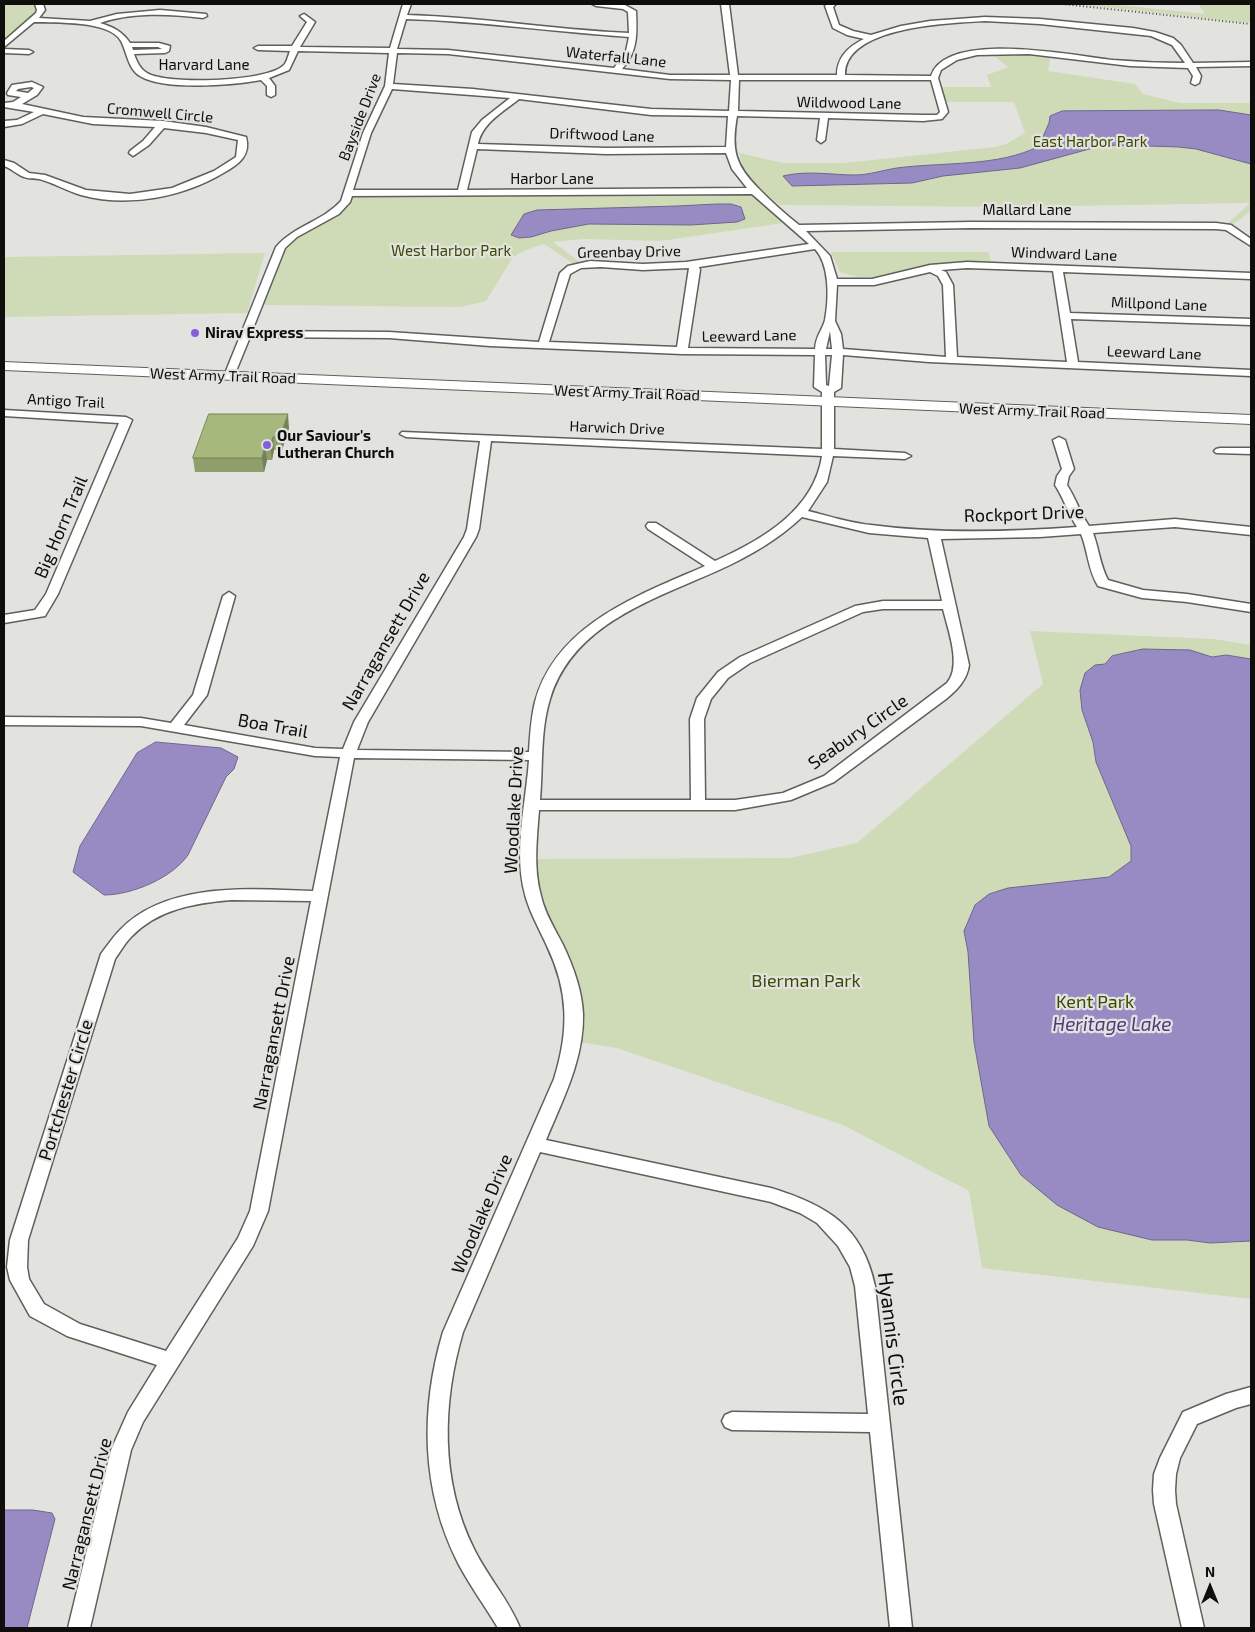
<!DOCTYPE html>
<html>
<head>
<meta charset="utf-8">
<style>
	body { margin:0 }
	#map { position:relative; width:1255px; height:1632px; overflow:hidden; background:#e2e3de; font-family:"Exo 2",sans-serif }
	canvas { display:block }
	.frame { position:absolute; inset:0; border:5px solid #0e0e0d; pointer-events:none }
	.north { position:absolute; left:1185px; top:1562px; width:50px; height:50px; -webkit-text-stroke:4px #e2e3de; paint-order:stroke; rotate:0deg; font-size:14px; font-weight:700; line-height:20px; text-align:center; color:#0e0e0d }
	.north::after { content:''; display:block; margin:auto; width:18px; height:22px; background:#0e0e0d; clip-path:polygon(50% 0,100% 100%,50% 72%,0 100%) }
</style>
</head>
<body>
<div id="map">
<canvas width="1255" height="1632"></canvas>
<div class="frame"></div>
<div class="north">N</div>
</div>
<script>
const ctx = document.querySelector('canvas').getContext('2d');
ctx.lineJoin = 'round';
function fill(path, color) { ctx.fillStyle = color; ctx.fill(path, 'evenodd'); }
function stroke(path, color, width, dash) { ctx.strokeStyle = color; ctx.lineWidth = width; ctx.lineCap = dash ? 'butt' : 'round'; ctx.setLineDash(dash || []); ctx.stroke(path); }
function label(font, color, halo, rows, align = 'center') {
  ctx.font = font + ' "Exo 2",sans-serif'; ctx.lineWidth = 4.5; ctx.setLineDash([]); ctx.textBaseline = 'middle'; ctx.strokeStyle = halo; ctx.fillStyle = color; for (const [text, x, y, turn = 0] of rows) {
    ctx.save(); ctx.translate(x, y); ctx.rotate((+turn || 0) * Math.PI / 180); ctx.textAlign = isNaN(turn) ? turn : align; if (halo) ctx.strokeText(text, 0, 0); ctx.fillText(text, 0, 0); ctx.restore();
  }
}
fill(new Path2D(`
	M4 4H36L38 5V12L9 38H4Z
	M1075 4H1110L1205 14 1198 4H1251V23Z
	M989 52 1051 55 1048 71 1135 84 1143 94 1180 103H1251V211L1231 226 1226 225 1250 203 1010 207 780 205C762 191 744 175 739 153L783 163H844L995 147 1006 144 1025 133 1014 102H945L941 87H991L987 75 1008 67Z
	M744 193 752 195 783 223 661 241 583 239 553 242 581 263 574 264 544 244 526 250 513 257 486 301 461 307 263 305 284 250 290 241 341 211 353 196 357 195Z
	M831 252H988L992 264C974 263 955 262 937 264 906 269 871 285 840 272Z
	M265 253 247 313 4 317V257Z
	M1030 631 1214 639 1251 645V1299L982 1268 969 1191 843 1125 617 1048 573 1041 575 1012 537 908 529 859 790 858 857 843 1043 684Z`), '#cfdbb6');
const water = new Path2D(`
	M1219 110 1251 115V164L1196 149 1179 147 1116 145 1093 148 1020 168 943 176 912 183 792 186 783 176C807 170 832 175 855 175 869 175 883 170 897 168 941 162 1000 167 1039 146L1049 123 1050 116 1062 111Z
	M717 204H731L741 207 745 219 737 222 691 225 589 224 551 231 531 237 519 238 511 235 524 214 537 210 677 206Z
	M1143 649 1190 650 1212 657 1226 655 1251 659V1241L1210 1243 1187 1240H1152L1098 1227 1057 1205 1021 1175 989 1126 974 1042 968 952 964 931 975 905 989 894 1008 888 1109 877 1131 861V846L1096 762 1093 742 1082 710 1080 690 1085 673 1095 665 1105 664 1112 656Z
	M156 742 221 748 238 757 234 769 226 777 188 855C172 878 132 895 104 895L73 872 80 846 137 753Z
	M4 1510H33L52 1513 55 1519 27 1628H4Z`);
fill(water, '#988bc4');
stroke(water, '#6f668d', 1);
const minor = new Path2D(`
	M35 4H43L45 10 39 18 90 21 117 14 160 10 206 14 207 16 203 18C169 14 133 12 100 23 113 27 122 31 130 43H159L170 46 169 51 165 53 134 54C137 62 140 69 147 73 166 85 268 82 284 65 287 62 288 56 290 51L258 50 254 48 258 46H292L307 22 300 16 304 14 315 22 300 47 390 48 403 4H411L407 15C482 17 555 30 629 33L628 12 623 9 596 6 592 4 625 5 636 11C637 33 638 52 622 69L670 75H730L721 4H729L738 75H837C837 57 849 46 864 39L847 35 833 28 825 6 827 4H836L833 7 839 25 853 31 871 35 901 26 930 21 985 17 1040 19 1133 28 1155 32 1173 38 1181 45 1193 63 1251 62V66L1196 67 1201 76 1199 83 1195 85 1191 83 1193 76 1188 68 1130 66 1029 54 977 55 957 60 941 70 938 78 948 112 942 119 923 121 828 118 825 140 821 143 817 140 820 118 737 116C731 150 735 165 759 189 771 201 785 214 799 225L971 222 1216 223 1231 225 1251 239V246L1226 230 1216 229 971 228 806 231 830 256 837 279H872L930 265 967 262 1251 273V279L1063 272 1070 313 1251 319V325L1071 319 1078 362 1251 370V376L929 362 843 355 841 388 834 392V449L905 453 911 456 905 459 833 456 827 482 808 511C829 516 850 523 871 525 939 534 1009 532 1077 527 1068 513 1064 499 1055 485L1057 476 1062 469 1053 440 1059 437 1065 440 1074 469 1069 476 1067 485C1076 499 1080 513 1089 526L1175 519 1251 527V535L1175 527 1093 533C1099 549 1100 565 1108 580L1143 590 1187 594 1251 604V612L1187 602 1142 598 1098 586C1088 570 1088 551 1081 534L1040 537 941 539 969 665C967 680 957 690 946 699L834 782 791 800 735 810H539C537 838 533 868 541 896 545 914 555 929 563 945 573 966 582 990 583 1014 584 1059 563 1099 546 1140L771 1188C826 1205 862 1225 875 1286L912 1628H890L870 1432 732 1430 725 1427 722 1421 725 1415 732 1412 868 1414 855 1286 850 1267 838 1246 817 1223 800 1213 771 1202 540 1152 463 1332C442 1403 440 1481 474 1549 487 1576 509 1600 520 1628H498C485 1606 470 1586 458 1563 421 1490 420 1409 443 1332L554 1079C569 1031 569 992 547 946 538 926 527 908 523 886 515 845 526 801 529 760L354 758 268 1211 253 1246 143 1422 131 1450 90 1628H68L111 1450 128 1412 157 1365 67 1336 30 1316 10 1280 7 1267 10 1240 101 954C107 946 113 937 120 930 167 881 252 889 313 891L340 757 315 756 141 726 4 725V717L141 718 171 723 193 695 223 596 229 592 235 596 207 695 184 725 315 748 343 749 354 722 464 537 467 529 480 441 406 437 400 434 402 432 822 449V392L814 387 815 355 682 354 490 346 389 338 250 337 234 376 233 378H225L224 376 276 247C294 226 323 221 341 201L363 133 385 86 389 53 298 51 289 70 269 78 275 86V95L271 97 267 95V86L261 80C234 85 164 91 140 76 128 69 127 52 121 41 109 20 55 23 34 22L4 47V41L36 13 37 10ZM406 19C480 21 555 32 629 37L626 51 614 68 448 50 397 49ZM985 21 1040 24 1151 36 1172 45 1185 63C1161 63 1137 62 1113 60 1076 56 946 29 931 76L845 75C844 26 951 23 985 21ZM132 47H158L162 49 133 50ZM397 53 448 54 670 79 731 80 729 111 651 109 473 89 393 84ZM739 80H931L940 112 937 115H923L738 111ZM392 89 510 98 482 120 472 132 458 190H353L371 133ZM519 99 651 115 728 116 726 147 606 148 478 144C482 123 503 112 519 99ZM477 149 606 154 726 153 732 169 747 188 467 190ZM752 194 809 244 686 262 643 264 590 261 568 266 560 273 539 342 389 332 252 331 285 248 297 237 339 214 350 202 352 196ZM815 249C830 265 829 299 825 320 823 329 816 335 815 349L688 348 700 270 699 267ZM601 267 643 270 689 268 677 347 549 342 570 274 581 268ZM967 268 1053 271 1067 362 957 357 953 285 946 272 941 270ZM930 272 938 276 943 285 946 357 843 349 841 334 835 321 837 285H874ZM830 331 832 349H826ZM825 355H832L829 386 826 385ZM491 441 822 456C814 510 762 540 715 561L656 523H648L646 526 648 529 705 566C639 595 556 624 535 702 531 718 530 735 529 752L357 750 368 722 476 537 479 529ZM802 517 869 533 928 538 942 601H883L855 606 740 657 718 672 697 698 690 719 691 800H540C543 767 540 731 550 699 573 623 655 599 719 570 748 557 779 539 802 517ZM883 609H943C948 630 962 666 947 683L824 776 783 793 735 800H705L704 719 711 699 728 678 750 663 863 612ZM232 900 311 901 250 1211 238 1238 166 1351 80 1324 44 1304 29 1279 27 1267 28 1240 115 959C120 952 125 943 131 937 158 909 195 903 232 900Z
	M4 49 29 50 33 52 29 54 4 53Z
	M32 82 43 87 37 95 22 104 83 117 163 121 206 127 246 137C251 155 239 164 225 172 184 197 128 208 81 195 67 191 52 182 39 179 34 178 28 179 24 177 16 174 11 168 4 166V160L14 163 29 173 45 175 86 190 130 194 172 188 214 171 236 157 238 140 206 133 164 128 149 145 133 156 129 153 130 151 143 141 155 127 93 124 43 114 22 124 4 127V121L17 120 34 112 4 107V103L13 102 21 97 8 95 7 93 12 85ZM31 87 34 88 28 93 16 91 18 89Z
	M4 410 126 417 132 420 58 594 45 616 4 623V615L35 610 46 594 119 423 4 416Z
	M1220 448H1251V454L1216 453 1214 451 1216 449Z
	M1251 1387V1404L1236 1408 1197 1424 1180 1458 1176 1474 1175 1490 1176 1504 1204 1628H1182L1154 1504 1153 1490 1154 1474 1160 1458 1183 1412 1226 1394Z`);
const major = new Path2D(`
	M4 362 1251 415V424L4 370Z`);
stroke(minor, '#5f605c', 3);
stroke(major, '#5f605c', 2);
fill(minor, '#fff');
fill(major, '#fff');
stroke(new Path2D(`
	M1062 4 1251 24`), '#4e4e4c', 2, [1, 2.5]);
fill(new Path2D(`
	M289 428 282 450H274L272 460H267L264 472H195L193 458Z`), '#909e6b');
fill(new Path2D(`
	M288 414 289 428 282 450 280 437Z
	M273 437 274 450 272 460 270 446Z
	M265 446 267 460 264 472 262 458Z`), '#758157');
const building = new Path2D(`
	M209 414H288L280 437H273L270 446H265L262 458H193Z`);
fill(building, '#a7b87c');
stroke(building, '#758157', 1);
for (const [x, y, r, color] of [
	[195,333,5,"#855fd9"],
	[267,445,5,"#855fd9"]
]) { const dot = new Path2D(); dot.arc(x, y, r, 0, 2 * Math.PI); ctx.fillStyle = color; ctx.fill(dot); stroke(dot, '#e2e3de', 2); }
label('15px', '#0e0e0d', '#e2e3de', [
	["Waterfall Lane",616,57,6],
	["Harvard Lane",204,65],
	["Wildwood Lane",849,103,1],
	["Cromwell Circle",160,113,5],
	["Bayside Drive",360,117,-69],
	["Driftwood Lane",602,135,2],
	["Harbor Lane",552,179],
	["Mallard Lane",1027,210],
	["Greenbay Drive",629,252,-1],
	["Windward Lane",1064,254,2],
	["Millpond Lane",1159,304,2],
	["Leeward Lane",749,336,-1],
	["Leeward Lane",1154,353,2],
	["West Army Trail Road",223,376,2],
	["West Army Trail Road",627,393,2],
	["Antigo Trail",66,401,3],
	["West Army Trail Road",1032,411,2],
	["Harwich Drive",617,428,2]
]);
label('15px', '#3b4901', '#e2e3de', [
	["East Harbor Park",1090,142],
	["West Harbor Park",451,251]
]);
label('bold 15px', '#0e0e0d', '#e2e3de', [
	["Nirav Express",205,333],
	["Our Saviour's",277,436],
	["Lutheran Church",277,453]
], 'left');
label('18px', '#0e0e0d', '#e2e3de', [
	["Rockport Drive",1024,514,-2],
	["Big Horn Trail",61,527,-67],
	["Narragansett Drive",386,641,-60],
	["Boa Trail",273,726,10],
	["Seabury Circle",858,732,-35],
	["Woodlake Drive",514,810,-87],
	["Narragansett Drive",274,1033,-79],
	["Portchester Circle",66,1090,-73],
	["Woodlake Drive",482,1214,-67],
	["Narragansett Drive",87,1514,-76]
]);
label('18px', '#3b4901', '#e2e3de', [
	["Bierman Park",806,981],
	["Kent Park",1095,1002]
]);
label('italic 19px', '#4e397f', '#e2e3de', [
	["Heritage Lake",1112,1025]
]);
label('21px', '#0e0e0d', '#e2e3de', [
	["Hyannis Circle",893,1339,83]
]);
</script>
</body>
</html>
